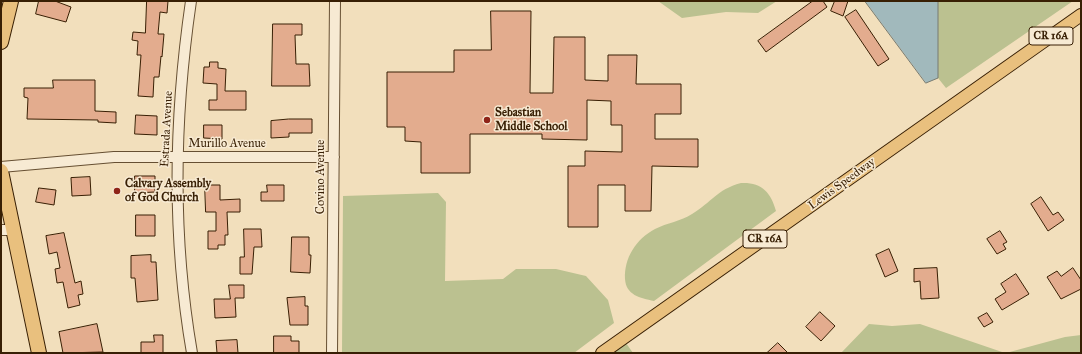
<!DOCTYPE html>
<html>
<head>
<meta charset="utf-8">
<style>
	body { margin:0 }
	#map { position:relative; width:1082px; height:354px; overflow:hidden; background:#f2dfbc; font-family:"IM FELL Great Primer",serif }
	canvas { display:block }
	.frame { position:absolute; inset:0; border:2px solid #381f04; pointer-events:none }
</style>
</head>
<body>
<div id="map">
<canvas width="1082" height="354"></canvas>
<div class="frame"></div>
</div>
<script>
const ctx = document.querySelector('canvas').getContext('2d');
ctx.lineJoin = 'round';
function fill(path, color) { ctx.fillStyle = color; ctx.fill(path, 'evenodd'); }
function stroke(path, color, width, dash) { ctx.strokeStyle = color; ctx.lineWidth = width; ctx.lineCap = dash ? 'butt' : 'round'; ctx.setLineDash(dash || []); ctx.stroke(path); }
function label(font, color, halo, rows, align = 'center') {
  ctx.font = font + ' "IM FELL Great Primer",serif'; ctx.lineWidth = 3; ctx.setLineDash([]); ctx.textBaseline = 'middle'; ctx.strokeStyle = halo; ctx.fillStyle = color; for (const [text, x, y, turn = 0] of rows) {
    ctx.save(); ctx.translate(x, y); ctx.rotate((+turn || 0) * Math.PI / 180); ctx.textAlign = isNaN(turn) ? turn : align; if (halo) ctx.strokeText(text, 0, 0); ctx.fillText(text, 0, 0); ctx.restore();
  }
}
fill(new Path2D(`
	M658 1H777L758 13 726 12 682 18Z
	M938 1H1073L946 88 938 78Z
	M741 183C761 182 771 192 776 211L654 301C640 298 626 295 625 279 624 258 636 239 655 229 667 223 681 221 692 214 712 202 716 190 741 183Z
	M438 193 446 202 445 281 503 279 516 269H556L586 276 608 300 614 323 574 353H342L343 196Z
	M869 324 892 326 920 324 1005 353H841Z
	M1081 335V353H1006L1065 337Z
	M626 343 633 353H611Z`), '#bbc190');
const water = new Path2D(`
	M865 1H938V78L926 83Z`);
fill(water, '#a1b9bc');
stroke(water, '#777b72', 1);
const building = new Path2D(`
	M39 1H55L71 7 66 22 36 14Z
	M147 1H168L167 13 160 12 158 34H164L162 57 161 56 159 77H154L153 97 138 96 141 55H137L138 41 132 40 133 32 145 33Z
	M813 1H823L827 7 766 52 758 41Z
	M835 1H848L843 16 831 11Z
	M856 10 889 59 878 66 845 17Z
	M491 11H531L530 93H553L554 37H585V80L608 81V55H637L636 84H681V114H655V139H698V167L652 166 651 211H625V185H598V227H568V166H585V151L622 152V125H611V101L587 100V140L542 139V134H470V173H421V142L405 141V127H387V72H454V50H491Z
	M273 24H302V35H295L296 64H309L310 86H272Z
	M210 62H218V68L226 69 225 91H246V110H209V100H217V84L203 83 204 67H209Z
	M53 80H95V111L116 112V123L98 122V120L27 119 28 98 24 97V88H53Z
	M136 115 157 116V135L135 134Z
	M289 119H312V133H289V137L271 138V121Z
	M204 125H222V139L204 138Z
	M135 176H155V192L135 193Z
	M90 177 91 195 72 196 71 178Z
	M205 185H220V200L240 199V212H227L228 235H225V245H218V249H208V231H216V212H206Z
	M267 185H284V201H261V192H267Z
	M39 188 56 190 54 205 36 202Z
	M1041 197 1053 215 1058 212 1064 220 1048 231 1031 204Z
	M136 215H155V236H136Z
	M244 229H261L262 247H254L252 274H240V257H244Z
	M1000 231 1007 242 1003 244 1006 249 997 254 987 239Z
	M64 233 75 283 81 281 83 294 78 295 80 305 68 308 63 282 57 283 55 269 60 268 57 252 49 254 46 236Z
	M292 237H309V255H311L310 273 291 272Z
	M889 249 898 271 885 277 876 255Z
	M151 255V262H156L158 300 137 302 135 278H131V256Z
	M937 268 939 298 921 299 920 281 914 282V269Z
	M1073 268 1081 280V289L1061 299 1047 277 1057 271 1061 276Z
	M1016 274 1029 294 1002 310 995 299 1006 292 1001 284Z
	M229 285H244V298H235L236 317 215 318 214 299H230Z
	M305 297V306H308V325H290L287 298Z
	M820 312 835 326 821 341 806 327Z
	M987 313 993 322 984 327 978 318Z
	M97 324 103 352 63 353 59 332Z
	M154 335H163V353H141V342H154Z
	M274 336H291V341H299V353H274Z
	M237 340 238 353H217L216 341Z
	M778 343 788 353H767Z`);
fill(building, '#e3ac8e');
stroke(building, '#381f04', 1);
const minor = new Path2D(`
	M191 1C174 117 172 237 192 353
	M1 167 114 157H334
	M1 230H13
	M332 353 335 1`);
const major = new Path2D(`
	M602 353 1081 15`);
const highway = new Path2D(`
	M1 42 11 1
	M1 171 39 353`);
stroke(minor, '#664f32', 12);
stroke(major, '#381f04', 14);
stroke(highway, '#381f04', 16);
stroke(minor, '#f7ead3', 10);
stroke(major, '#e9c07e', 12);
stroke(highway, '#e9c07e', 14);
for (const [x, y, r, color] of [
	[487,120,4,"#8f2418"],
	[117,191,4,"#8f2418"]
]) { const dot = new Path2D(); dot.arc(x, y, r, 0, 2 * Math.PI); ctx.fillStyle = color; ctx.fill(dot); stroke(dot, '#f7ead3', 1.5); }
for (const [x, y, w] of [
	[1051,36,44],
	[765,239,44]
]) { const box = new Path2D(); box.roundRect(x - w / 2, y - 9, w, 18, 3); ctx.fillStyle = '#f7ead3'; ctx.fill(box); stroke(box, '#381f04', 1); }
label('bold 11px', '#381f04', null, [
	["CR 16A",1051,36],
	["CR 16A",765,239]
]);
label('bold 12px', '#381f04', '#f7ead3', [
	["Sebastian",495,113],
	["Middle School",495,127],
	["Calvary Assembly",125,184],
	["of God Church",125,198]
], 'left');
label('12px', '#381f04', '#f7ead3', [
	["Estrada Avenue",167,129,-87],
	["Murillo Avenue",227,144],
	["Covino Avenue",321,177,-90],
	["Lewis Speedway",842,184,-36]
]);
</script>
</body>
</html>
